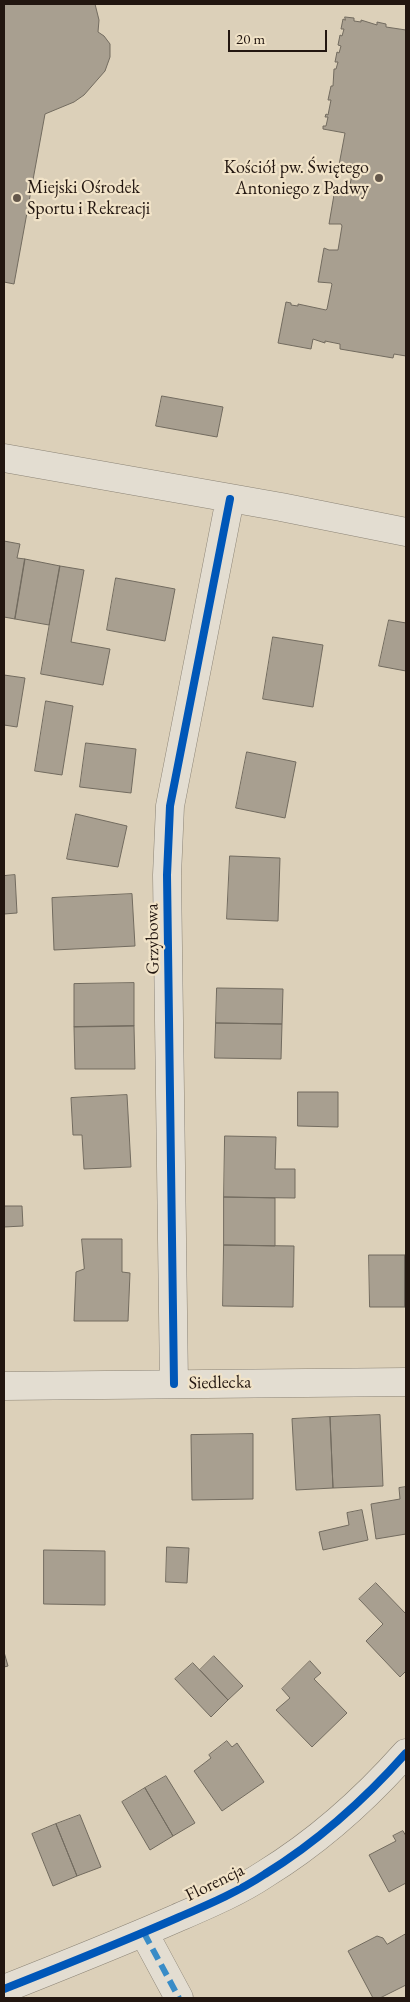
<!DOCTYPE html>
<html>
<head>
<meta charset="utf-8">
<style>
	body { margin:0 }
	#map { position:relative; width:410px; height:2002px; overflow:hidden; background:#dcd0b9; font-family:"EB Garamond",serif }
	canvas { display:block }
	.frame { position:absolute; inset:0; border:5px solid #221610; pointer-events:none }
	.scale { position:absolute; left:228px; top:30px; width:99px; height:22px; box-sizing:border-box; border:2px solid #221610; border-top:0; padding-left:6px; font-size:15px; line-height:18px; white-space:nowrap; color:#221610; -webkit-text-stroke:4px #f1e3c8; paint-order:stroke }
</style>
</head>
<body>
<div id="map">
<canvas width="410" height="2002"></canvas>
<div class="frame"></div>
<div class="scale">20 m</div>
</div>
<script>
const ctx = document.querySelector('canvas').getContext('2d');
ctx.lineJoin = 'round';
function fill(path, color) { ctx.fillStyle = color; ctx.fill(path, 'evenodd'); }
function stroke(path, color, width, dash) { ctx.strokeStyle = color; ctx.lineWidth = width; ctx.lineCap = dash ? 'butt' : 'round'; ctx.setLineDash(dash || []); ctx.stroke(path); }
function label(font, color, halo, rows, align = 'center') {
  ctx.font = font + ' "EB Garamond",serif'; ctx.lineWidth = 4.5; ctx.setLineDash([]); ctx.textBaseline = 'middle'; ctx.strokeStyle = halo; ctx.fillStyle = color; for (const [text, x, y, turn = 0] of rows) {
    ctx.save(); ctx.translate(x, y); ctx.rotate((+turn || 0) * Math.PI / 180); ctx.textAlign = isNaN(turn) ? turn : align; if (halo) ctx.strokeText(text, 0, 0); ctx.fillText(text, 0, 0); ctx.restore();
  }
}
const building = new Path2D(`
	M4 4H95L99 20 98 32 104 36 110 44V57L105 71 84 95 74 102 45 114 14 284 4 282Z
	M345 17 354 18V21L361 22V20L377 25V22L386 24V27L406 30V356L394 354 393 358 340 349V344L325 341V343L313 339 311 349 278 343 286 302 291 303V305L298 306V304L326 310 327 309 332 284 331 283 318 282 324 248 329 250H338L342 226 341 224H329L335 189 347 193 349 191 353 168 345 164 339 165 345 133 323 129V126H326L328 117H325L326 114 328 115 331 100H328L331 86H333L334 69H336L338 62H335L337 52 339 53 341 46 338 45 340 35 342 36 344 29H341L343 19 345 20Z
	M162 396 223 407 217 437 156 426Z
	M4 541 20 544 17 558 25 559 15 619 4 617Z
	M25 559 60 566 49 625 15 619Z
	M60 566 84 570 71 642 110 649 103 685 41 674Z
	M116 578 175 589 165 641 107 630Z
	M389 620 406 623V671L379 666Z
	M273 637 323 645 313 707 263 699Z
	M4 675 25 678 17 727 4 725Z
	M46 701 73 706 62 775 35 771Z
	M86 743 136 749 131 793 80 787Z
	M247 752 296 762 285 818 236 808Z
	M76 814 127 826 118 867 67 859Z
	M230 856 280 858 278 921 227 919Z
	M15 875 17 913 4 914V876Z
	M132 894 135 946 54 950 52 898Z
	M134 983V1026L74 1027V984Z
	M217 988 283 989 282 1024 216 1023Z
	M216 1023 282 1024 281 1059 215 1058Z
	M134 1026 135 1069H75L74 1027Z
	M298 1092H338V1127L298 1126Z
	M127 1095 131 1167 84 1169 82 1135H73L71 1098Z
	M225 1136 276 1137 275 1169H295V1198L224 1197Z
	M224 1197 275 1198V1246L224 1245Z
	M4 1206H22L23 1226 4 1227Z
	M82 1239H122V1272L130 1273 128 1321H74L76 1272 84 1269Z
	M224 1245 294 1246 293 1307 223 1306Z
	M369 1255H405V1307H370Z
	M405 1255H406V1307H405Z
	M380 1415 383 1486 333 1488 330 1417Z
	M330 1417 333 1488 296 1490 292 1419Z
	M253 1434V1499L192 1500 191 1435Z
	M406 1487V1534L376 1539 371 1504 400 1499 399 1488Z
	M362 1510 368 1540 323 1550 319 1532 349 1525 347 1513Z
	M167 1547 189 1548 187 1583 166 1582Z
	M44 1550 105 1551V1605L44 1604Z
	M376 1583 406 1614V1671L400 1677 366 1641 383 1624 359 1599Z
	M4 1652 8 1666 4 1667Z
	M214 1656 243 1686 228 1700 200 1670Z
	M310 1661 321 1673 314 1679 347 1713 312 1747 276 1710 290 1698 282 1689Z
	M193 1663 228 1700 211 1717 175 1679Z
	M227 1741 232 1747 237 1743 264 1782 222 1811 194 1771 211 1758 209 1755Z
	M166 1776 195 1823 173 1836 145 1788Z
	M145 1788 173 1836 150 1850 122 1802Z
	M80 1815 101 1867 77 1876 56 1824Z
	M56 1824 77 1876 53 1886 32 1834Z
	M403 1831 406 1836V1883L389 1892 369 1855 396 1841 393 1836Z
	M406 1934V1985L380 1998H373L348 1951 377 1936 383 1938 387 1944Z`);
fill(building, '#a89f90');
stroke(building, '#726b5f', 1);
const minor = new Path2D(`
	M4 458 281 507 406 532
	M174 1384 167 875 170 806 230 499
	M4 1386 406 1382
	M144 1933 179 1998
	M4 1989C62 1966 120 1943 177 1918 207 1905 238 1892 265 1874 317 1842 366 1798 406 1753`);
stroke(minor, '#8c8476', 29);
stroke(minor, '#e3ddd1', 28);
stroke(new Path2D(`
	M144 1933 179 1998`), '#398cc7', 6, [12, 6]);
stroke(new Path2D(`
	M174 1384 167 875 170 806 230 499
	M4 1989C62 1966 120 1943 177 1918 207 1905 238 1892 265 1874 317 1842 366 1798 406 1753`), '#0057b8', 8);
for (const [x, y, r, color] of [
	[379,178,5,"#63574b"],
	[17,198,5,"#63574b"]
]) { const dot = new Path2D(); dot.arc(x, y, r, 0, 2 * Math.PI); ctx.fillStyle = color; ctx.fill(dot); stroke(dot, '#f1e3c8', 2); }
label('18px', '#221610', '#f1e3c8', [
	["Kościół pw. Świętego",369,168],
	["Antoniego z Padwy",369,189],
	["Miejski Ośrodek",27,188,"left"],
	["Sportu i Rekreacji",27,209,"left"]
], 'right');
label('18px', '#221610', '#f1e3c8', [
	["Grzybowa",153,939,-91],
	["Siedlecka",220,1383,-1],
	["Florencja",215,1883,-26]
]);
</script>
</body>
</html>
